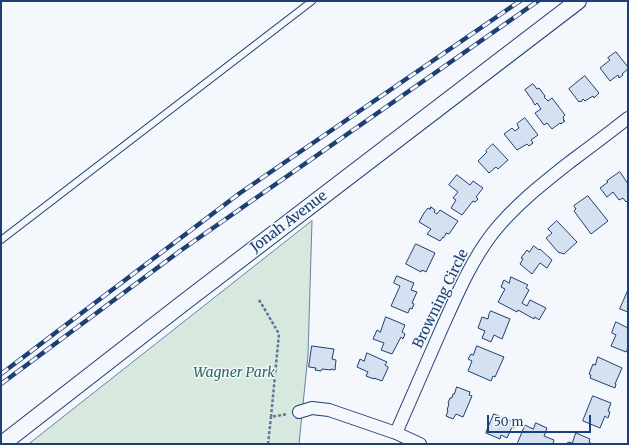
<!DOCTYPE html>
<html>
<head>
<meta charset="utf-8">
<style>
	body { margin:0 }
	#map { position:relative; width:629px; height:445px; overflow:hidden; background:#f4f7fb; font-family:Merriweather,serif }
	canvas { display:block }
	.frame { position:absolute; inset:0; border:2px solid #1d3f73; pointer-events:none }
	.scale { position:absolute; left:487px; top:415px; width:104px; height:18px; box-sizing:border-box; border:2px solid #1d3f73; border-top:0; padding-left:5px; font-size:12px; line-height:14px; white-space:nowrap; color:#1d3f73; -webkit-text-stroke:3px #f4f7fb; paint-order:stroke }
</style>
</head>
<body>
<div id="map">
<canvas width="629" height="445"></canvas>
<div class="frame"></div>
<div class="scale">50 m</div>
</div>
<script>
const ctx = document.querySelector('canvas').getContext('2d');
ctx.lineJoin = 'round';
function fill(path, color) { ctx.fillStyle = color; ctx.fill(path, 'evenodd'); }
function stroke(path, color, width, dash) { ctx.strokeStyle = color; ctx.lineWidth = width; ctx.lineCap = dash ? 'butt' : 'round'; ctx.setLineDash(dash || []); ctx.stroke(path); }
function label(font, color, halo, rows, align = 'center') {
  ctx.font = font + ' Merriweather,serif'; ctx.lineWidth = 3; ctx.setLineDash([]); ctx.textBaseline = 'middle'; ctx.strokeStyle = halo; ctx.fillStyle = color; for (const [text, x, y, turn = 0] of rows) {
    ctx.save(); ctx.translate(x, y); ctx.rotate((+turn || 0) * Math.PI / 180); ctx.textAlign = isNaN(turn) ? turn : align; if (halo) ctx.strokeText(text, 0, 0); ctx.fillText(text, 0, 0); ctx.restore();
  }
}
const green = new Path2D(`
	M312 221 308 355 299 444H29Z`);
fill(green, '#d7e8df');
stroke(green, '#687fa3', 1);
const building = new Path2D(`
	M616 52 628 67V69L622 74 623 75 619 78 618 75 610 81 600 68 610 60 608 58Z
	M585 76 599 93 594 98 593 96 585 101 583 99 581 102 580 101 579 102 569 89Z
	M533 84 537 89 539 88 545 96 544 97 548 101 552 98 565 115 563 117 564 119 563 120 565 121 561 124 560 123 552 129 547 123 544 125 535 113 541 109 537 103 535 105 533 102V101L525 90Z
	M525 118 538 135 531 140 533 143 529 146 527 144 517 150 504 134 512 128 515 131 519 128 517 124Z
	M493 144 508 160 498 169 496 167 489 173 478 161 487 152 486 151Z
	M620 172 628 184V200L626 202 623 198 619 200 613 192 607 197 600 188 608 182 607 181Z
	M457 175 470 185 473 181 483 188 476 197 478 199 475 202 473 201 462 215 451 208 456 200 453 198 458 192 449 185Z
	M588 196 608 221 591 234 574 211 576 209 574 206Z
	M431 207 435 210 434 212 437 214 440 210 458 221 449 234 446 233V234L443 238V237L440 241 427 234 431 229 419 222 424 213 428 208 430 209Z
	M557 221 577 242 564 254 558 252 546 238 552 233 548 229Z
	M416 244 435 253 426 272 422 270 421 272 406 264Z
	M534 246 539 250 540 249 552 260 547 268 540 263 532 274 520 264 523 259 521 258 527 250 529 252Z
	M397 276 414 283 411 290 417 292 412 303 414 304 412 309 410 308 408 313 391 306 400 286 394 283Z
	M511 277 528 285 526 288 529 290 522 303 527 306 530 300 546 308 539 320 535 317 534 319 518 310 517 312 498 302 505 289 501 287 504 280 509 283Z
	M628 290V312L620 309Z
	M491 311 510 319 502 339 494 335 491 342 482 338 485 331 478 328 482 317 488 319 489 314Z
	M386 317 405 325 402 332 405 334 403 339 401 337 392 354 381 350 384 343 373 339 377 330 380 332Z
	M616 322 628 328V348L626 352 611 346 616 335 612 333Z
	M312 346 334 349 332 359 336 360 335 370 331 369V370L322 369 321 371 315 370 316 368 309 367Z
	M477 346 504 357 495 377 493 376 491 381 468 371 472 361 468 359 471 354 473 355Z
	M367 353 387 362 385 365 388 367V368L382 381 374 378V379L366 376 368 372 357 367 360 359 364 361Z
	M598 357 622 368 615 384H616L615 388 590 378 591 375 589 374 593 364 595 365Z
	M457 387 470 392 469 395 472 396 463 417 456 414 453 419 446 416 448 411 447 410 449 404 448 403 450 398H452L453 394H454Z
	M593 396 611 403 608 411 610 412 608 418 605 416 600 428 583 421Z
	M494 414 514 422 513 424 515 425 514 428 512 427 507 438 501 435 500 439 486 433Z
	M536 423 547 428 544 436 554 440 553 444H517L525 425 533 429Z
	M576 433 590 439 589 442 592 444H567L568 442 572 443Z`);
fill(building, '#d5e0f0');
stroke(building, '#1d3f73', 1);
const service = new Path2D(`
	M1 240 312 1`);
const minor = new Path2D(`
	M299 412 312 408 329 410 396 433 420 444
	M396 433C411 399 426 365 441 330 456 297 470 263 492 234 514 206 542 184 570 162 589 148 609 133 628 118`);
const tertiary = new Path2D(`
	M2 444 182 304 578 1`);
stroke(service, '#1d3f73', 8);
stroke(minor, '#1d3f73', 14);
stroke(tertiary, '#1d3f73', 18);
stroke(new Path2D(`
	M259 300 264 308 279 334 271 417 287 414
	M268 444 271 417`), '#5e769c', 2.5, [3, 2]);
stroke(service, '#f4f7fb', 6);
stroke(minor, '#f4f7fb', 12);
stroke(tertiary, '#f4f7fb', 16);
const rail = new Path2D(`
	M1 374 240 193 520 1
	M1 384 180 251 538 1`);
stroke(rail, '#1d3f73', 4.5);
stroke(rail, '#f4f7fb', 3, [9]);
label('14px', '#1d3f73', '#f4f7fb', [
	["Jonah Avenue",289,222,-37],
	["Browning Circle",441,299,-64]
]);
label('italic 14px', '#2c6c60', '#f4f7fb', [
	["Wagner Park",234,373]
]);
</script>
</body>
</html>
